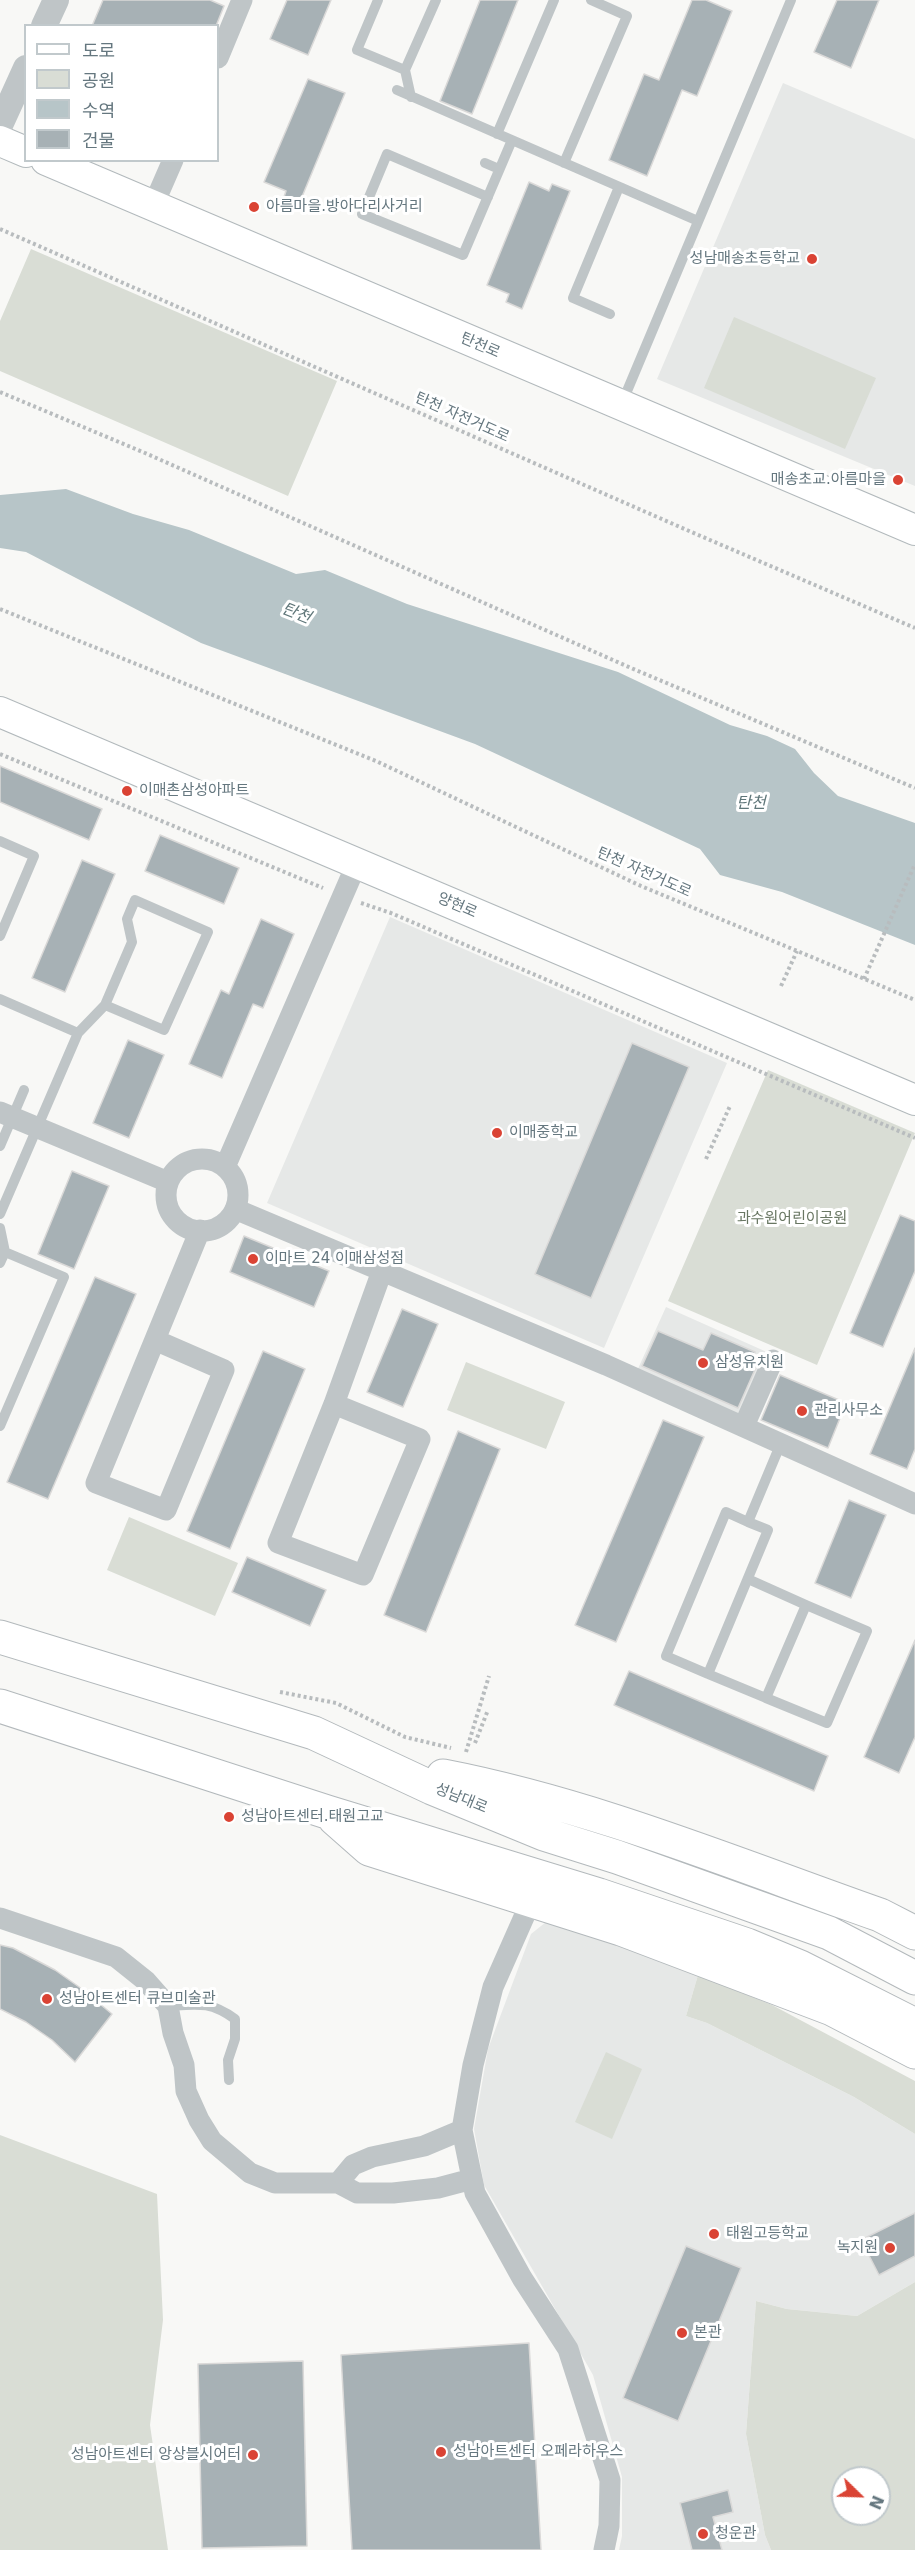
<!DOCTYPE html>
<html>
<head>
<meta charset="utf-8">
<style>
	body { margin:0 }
	#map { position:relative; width:915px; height:2550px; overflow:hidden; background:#f8f8f6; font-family:"DejaVu Sans","Noto Sans KR",sans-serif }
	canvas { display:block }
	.legend { position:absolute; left:24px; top:24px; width:195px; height:138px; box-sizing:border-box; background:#fff; border:2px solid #c1c9cc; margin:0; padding:8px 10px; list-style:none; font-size:18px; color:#65777f }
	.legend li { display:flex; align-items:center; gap:12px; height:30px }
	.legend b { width:30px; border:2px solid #c1c9cc }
	.north { position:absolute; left:831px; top:2466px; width:60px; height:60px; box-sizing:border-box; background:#fff; border:2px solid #c1c9cc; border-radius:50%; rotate:113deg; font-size:16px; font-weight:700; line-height:24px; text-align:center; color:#65777f }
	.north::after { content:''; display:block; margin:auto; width:21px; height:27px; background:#da4334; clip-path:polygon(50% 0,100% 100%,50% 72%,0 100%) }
</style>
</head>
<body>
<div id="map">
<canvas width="915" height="2550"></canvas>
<ul class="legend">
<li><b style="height:8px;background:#fff"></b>도로</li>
<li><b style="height:16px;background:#d9ddd5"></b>공원</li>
<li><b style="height:16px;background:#b7c5c8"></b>수역</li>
<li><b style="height:16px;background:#a7b1b5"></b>건물</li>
</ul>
<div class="north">N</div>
</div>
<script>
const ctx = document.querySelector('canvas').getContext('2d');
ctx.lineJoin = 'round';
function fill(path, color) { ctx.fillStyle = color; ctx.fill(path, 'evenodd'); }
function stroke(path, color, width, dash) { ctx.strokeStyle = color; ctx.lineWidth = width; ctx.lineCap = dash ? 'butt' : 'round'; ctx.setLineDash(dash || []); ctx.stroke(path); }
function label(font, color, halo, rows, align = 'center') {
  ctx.font = font + ' "DejaVu Sans","Noto Sans KR",sans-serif'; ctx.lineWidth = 6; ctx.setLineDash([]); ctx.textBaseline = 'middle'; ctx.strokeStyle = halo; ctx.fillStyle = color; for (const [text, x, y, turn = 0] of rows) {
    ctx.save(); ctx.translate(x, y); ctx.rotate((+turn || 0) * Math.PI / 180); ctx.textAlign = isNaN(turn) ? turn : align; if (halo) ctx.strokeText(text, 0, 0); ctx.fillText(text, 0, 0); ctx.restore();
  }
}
fill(new Path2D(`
	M783 83 915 139V486L657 379Z
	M390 917 727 1063 604 1348 267 1203Z
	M666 1307 769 1353 740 1419 636 1373Z
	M556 1914 698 1975 686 2016 707 2023 854 2097 915 2134V2282L857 2316 787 2309 756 2301 746 2434 765 2535 771 2550H619L622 2536V2477L593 2375 484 2185 474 2129 488 2049 531 1934Z`), '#e6e8e7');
fill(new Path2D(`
	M31 249 337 381 288 496 0 371V321Z
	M734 317 876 378 845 449 704 388Z
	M768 1070 915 1133 817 1365 668 1301Z
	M466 1362 565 1402 546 1449 447 1410Z
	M129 1517 238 1563 215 1616 107 1570Z
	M698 1975 772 2005 915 2081V2134L854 2097 707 2023 686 2016Z
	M606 2052 642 2069 612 2139 575 2122Z
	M0 2135 157 2194 163 2320 150 2425 168 2550H0Z
	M915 2282V2550H771L765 2535 746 2434 756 2301 787 2309 857 2316ZM843 2478H879V2514H843Z`), '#d9ddd5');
fill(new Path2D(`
	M66 489 133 514 189 530 296 574 325 570 407 604 618 672 730 725 767 736 795 749 814 773 838 796 915 823V945L782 892 720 875 700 849 475 744 201 643 26 552 0 548V495Z`), '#b7c5c8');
const building = new Path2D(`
	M103 0H210L224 6 216 26H92Z
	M287 0H331L308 55 270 39Z
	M480 0H518L472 114 440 101Z
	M692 0H706L732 11 697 96 682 90 647 176 609 160 644 74 659 80Z
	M837 0H879L851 68 814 52Z
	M308 79 345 93 299 204 284 197 286 191 264 182Z
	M529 182 549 191 552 184 570 191 522 309 506 302 509 294 487 285Z
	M0 766 102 809 89 840 0 802Z
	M160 835 239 868 224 904 145 871Z
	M82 860 115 874 65 992 32 978Z
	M261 919 294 934 263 1008 253 1004 222 1078 189 1064 221 990 229 994Z
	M128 1040 164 1055 129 1138 93 1123Z
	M632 1043 689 1067 591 1298 535 1274Z
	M72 1171 109 1186 74 1269 38 1254Z
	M900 1215 915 1221V1271L883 1347 850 1333Z
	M244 1236 329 1271 314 1307 230 1272Z
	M95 1277 136 1294 48 1499 7 1482Z
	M402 1309 438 1324 403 1407 367 1392Z
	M658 1331 703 1350 711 1333 755 1352 751 1363 757 1365 738 1408 642 1366Z
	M915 1348V1449L907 1469 870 1454Z
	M263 1351 305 1369 230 1549 187 1531Z
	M780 1375 846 1403 828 1448 761 1420Z
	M663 1420 704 1437 616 1642 575 1625Z
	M458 1431 500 1449 426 1632 384 1615Z
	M849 1500 886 1515 851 1598 815 1583Z
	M247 1557 326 1590 310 1626 232 1592Z
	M915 1640V1737L899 1773 864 1757Z
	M629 1671 828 1756 814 1791 614 1705Z
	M0 1945 13 1948 55 1970 82 1989 112 2014 75 2062 52 2040 26 2022 0 2009Z
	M915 2213V2256L879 2275 861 2240Z
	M686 2246 741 2268 678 2421 623 2398Z
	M529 2343 541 2550H352L341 2355Z
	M303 2361 307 2546 202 2548 198 2364Z
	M728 2490 733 2512 713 2517 722 2550H692L680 2503Z`);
fill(building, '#a7b1b5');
stroke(building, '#dad9d8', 1.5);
const secondary = new Path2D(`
	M0 141 26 152
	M46 160 915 530
	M0 712 915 1100`);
const primary = new Path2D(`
	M0 1637 314 1733 432 1788 544 1834 617 1857 829 1933 915 1978
	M0 1706 327 1812 599 1895 747 1945 800 1967 915 2025
	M443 1776C593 1805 735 1864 880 1915L915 1933
	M335 1819 369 1849 621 1929 832 2009 915 2052`);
stroke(secondary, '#b2b9bc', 32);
stroke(primary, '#b3b9bc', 35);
stroke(new Path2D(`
	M0 229 696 534 915 628
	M0 392 145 453 631 668 915 788
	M0 609 376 761 641 886 915 1000
	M0 754 323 888
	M361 903 391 913 915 1138
	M864 979 915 864
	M781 986 797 951
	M706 1159 730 1106
	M280 1692 336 1703 405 1737 451 1748
	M475 1743 488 1710
	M466 1752 489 1676`), '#b8bcbe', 4, [3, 3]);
stroke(new Path2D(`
	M378 0 357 50 405 70
	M397 90 698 221
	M411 97 405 70 436 0
	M497 134 554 0
	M485 163 499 169
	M564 163 627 16 591 0
	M488 197 387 154 362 214 463 255 512 140
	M610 314 573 298 619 187
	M622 403 791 0
	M0 841 34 856 0 936
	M0 999 78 1033
	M0 1146 24 1090
	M0 1214 78 1033 105 1005 164 1030 208 932 135 900 127 919 132 942 105 1005
	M0 1228 5 1252 0 1263
	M0 1426 64 1277 5 1252
	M748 1522 726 1512 666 1656 708 1674 768 1530 748 1522 781 1443
	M708 1674 766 1698 806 1605 748 1579
	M766 1698 827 1723 867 1631 806 1605
	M168 2006C198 2004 210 2001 235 2019V2039L228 2060 229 2080`), '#bfc5c7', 10);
stroke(new Path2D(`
	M218 58 242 0
	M153 206 173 160
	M0 1112 168 1182
	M166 1195a36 36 0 1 1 72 0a36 36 0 1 1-72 0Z
	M225 1167 357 863
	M235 1209 606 1365 915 1504
	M155 1340 224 1370 166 1510 96 1483 200 1230
	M334 1404 420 1439 363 1575 278 1543 334 1404 382 1271
	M744 1426 773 1360
	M532 1899 493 1987 473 2065 462 2130 475 2193 522 2278 568 2349 610 2480 609 2526 604 2550
	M0 1918 116 1957 146 1981 168 2006 173 2033 184 2065 186 2091 199 2120 212 2141 250 2173 275 2183H338L357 2193H393L438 2188 472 2179
	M338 2183 353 2165 372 2157 424 2146 462 2130`), '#bfc5c7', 21);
stroke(new Path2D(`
	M44 26 56 0
	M0 125 26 68`), '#bfc5c7', 26);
stroke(secondary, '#fff', 30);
stroke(primary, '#fff', 33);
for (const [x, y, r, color] of [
	[254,207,6,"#da4334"],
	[812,259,6,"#da4334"],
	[898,480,6,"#da4334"],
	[127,791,6,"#da4334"],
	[497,1133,6,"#da4334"],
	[253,1259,6,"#da4334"],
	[703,1363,6,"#da4334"],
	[802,1411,6,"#da4334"],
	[229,1817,6,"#da4334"],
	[47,1999,6,"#da4334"],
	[714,2234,6,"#da4334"],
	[890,2248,6,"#da4334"],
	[682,2333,6,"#da4334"],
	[441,2452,6,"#da4334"],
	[253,2455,6,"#da4334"],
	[703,2534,6,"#da4334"]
]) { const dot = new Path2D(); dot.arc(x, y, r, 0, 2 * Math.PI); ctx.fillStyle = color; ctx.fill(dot); stroke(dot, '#fff', 2); }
label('15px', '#65777f', '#fff', [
	["아름마을.방아다리사거리",266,207],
	["성남매송초등학교",800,259,"right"],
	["매송초교.아름마을",886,480,"right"],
	["이매촌삼성아파트",139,791],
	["이매중학교",509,1133],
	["이마트 24 이매삼성점",265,1259],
	["삼성유치원",715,1363],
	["관리사무소",814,1411],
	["성남아트센터.태원고교",241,1817],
	["성남아트센터 큐브미술관",59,1999],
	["태원고등학교",726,2234],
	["녹지원",878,2248,"right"],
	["본관",694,2333],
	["성남아트센터 오페라하우스",453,2452],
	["성남아트센터 앙상블시어터",241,2455,"right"],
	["청운관",715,2534]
], 'left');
label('15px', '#65777f', '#fff', [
	["탄천로",480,346,23],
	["탄천 자전거도로",462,418,24],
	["탄천 자전거도로",644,873,24],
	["양현로",457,906,23],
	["성남대로",461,1799,22]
]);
label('15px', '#697763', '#fff', [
	["과수원어린이공원",792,1219]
]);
label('italic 16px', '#5f7679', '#fff', [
	["탄천",296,614,22],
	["탄천",751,804]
]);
</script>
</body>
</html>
